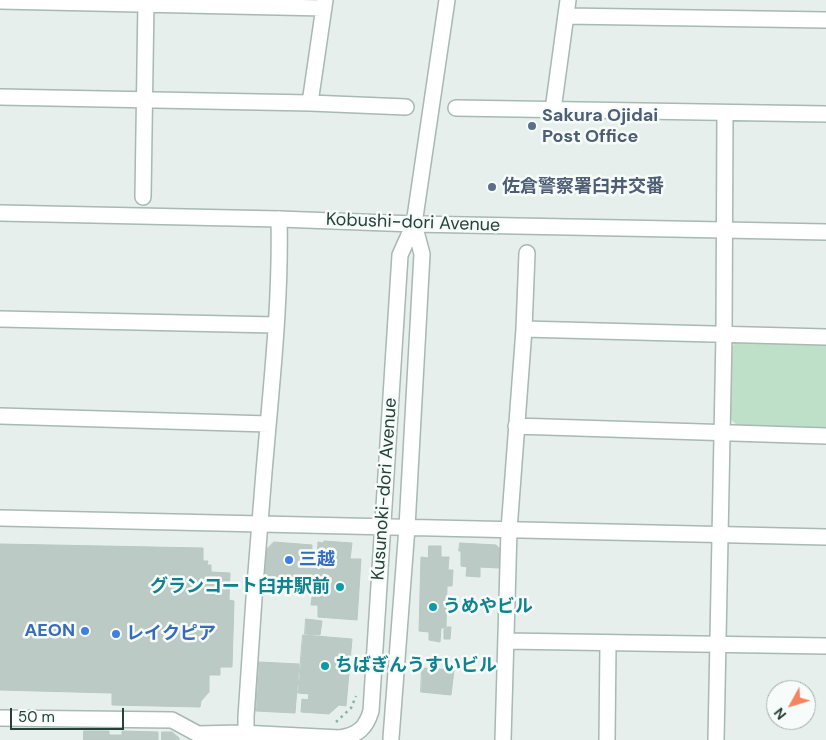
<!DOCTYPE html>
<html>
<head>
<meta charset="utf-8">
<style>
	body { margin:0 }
	#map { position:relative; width:826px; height:740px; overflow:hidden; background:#e6efeb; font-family:"DM Sans",sans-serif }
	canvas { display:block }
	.north { position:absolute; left:766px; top:680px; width:50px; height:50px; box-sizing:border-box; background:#f7fbf9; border:1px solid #a3b1ad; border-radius:50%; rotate:231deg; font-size:14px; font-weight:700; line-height:20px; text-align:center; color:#24423a }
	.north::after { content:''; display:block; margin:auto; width:18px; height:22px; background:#f4845f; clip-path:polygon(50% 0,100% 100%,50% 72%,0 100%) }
	.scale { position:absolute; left:10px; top:708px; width:114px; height:22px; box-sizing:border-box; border:2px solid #24423a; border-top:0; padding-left:6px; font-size:15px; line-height:18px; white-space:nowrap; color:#24423a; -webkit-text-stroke:4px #f7fbf9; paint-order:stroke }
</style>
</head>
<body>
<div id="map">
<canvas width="826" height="740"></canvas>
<div class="north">N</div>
<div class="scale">50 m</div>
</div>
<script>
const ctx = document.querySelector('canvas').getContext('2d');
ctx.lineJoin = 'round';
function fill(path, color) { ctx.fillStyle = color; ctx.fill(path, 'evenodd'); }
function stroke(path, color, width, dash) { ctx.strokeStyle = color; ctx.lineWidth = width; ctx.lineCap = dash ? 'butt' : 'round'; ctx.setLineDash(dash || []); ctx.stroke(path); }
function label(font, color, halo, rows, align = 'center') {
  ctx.font = font + ' "DM Sans","Noto Sans JP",sans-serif'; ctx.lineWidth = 5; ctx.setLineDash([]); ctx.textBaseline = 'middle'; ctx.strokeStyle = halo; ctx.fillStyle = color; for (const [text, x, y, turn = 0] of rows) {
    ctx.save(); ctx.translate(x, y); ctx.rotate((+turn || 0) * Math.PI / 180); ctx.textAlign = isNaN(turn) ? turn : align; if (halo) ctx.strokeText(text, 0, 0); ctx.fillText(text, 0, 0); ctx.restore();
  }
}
fill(new Path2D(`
	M737 342 826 343V429L738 426 729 418 732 346Z`), '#bfe0c8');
const building = new Path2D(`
	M324 541 352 543 350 559H361L357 620 318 617V605H311L312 597H320L322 576H311L312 568 322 569 323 560 328 561V557L320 556V560H317L318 542 324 543Z
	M274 542 312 545 310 592 264 589 266 550Z
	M460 543 496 545 500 549 499 568 480 567V577L466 576 467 567 461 566V551H459Z
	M0 544 203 548V561H208L207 565H211V572L230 573 229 600 234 601 232 667H220V675H209V692L201 701 200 707 112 705V693L0 690Z
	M429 546H441V557H449L448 570H453L452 586H447L446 628H441L440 642 429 640V632L419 631 421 557 428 558Z
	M306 619 322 621 320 635 305 634Z
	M447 627H451L450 639H444V629H447Z
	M303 635 352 639 346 706 339 705 329 714 301 712 302 699 308 700 309 694 298 693Z
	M259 662 299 664 295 713 256 711Z
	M422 668 454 670 451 695 421 692Z
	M84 731H109V735H122V731L158 732V740H84Z
	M162 732H172L179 738V740H162Z`);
fill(building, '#bbcac4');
stroke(building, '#b8c9c2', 1);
const minor = new Path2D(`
	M0 1 324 8
	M566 16 826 20
	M0 97 310 103 406 107
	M310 103 325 0
	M456 108 826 114
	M553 110 568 0
	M143 197 146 0
	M0 319 275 325
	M524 329 826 337
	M0 416 268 424
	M516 426 826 436
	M506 641 826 646
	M0 718 172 720 198 734 241 733 340 738
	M246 733V717C251 636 257 554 264 472 271 388 281 303 279 219
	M503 740 509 530 524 329 527 253
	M607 740 608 643
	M716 740 724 335 725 113`);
const tertiary = new Path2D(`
	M0 213 279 219 414 224 826 232
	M0 518 826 537
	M340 738C358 735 366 728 371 711L400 255 414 224 447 0
	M391 738 407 527 422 254 414 224`);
stroke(minor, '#a8b8b2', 18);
stroke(tertiary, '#a8b8b2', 18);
stroke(new Path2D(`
	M336 722 351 708 356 696`), '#86b3a5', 2.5, [2.5, 4]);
stroke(minor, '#fff', 15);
stroke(tertiary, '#fff', 15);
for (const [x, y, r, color] of [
	[532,126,5,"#5c6f8a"],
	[492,187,5,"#5c6f8a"],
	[289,560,5,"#3f7fe0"],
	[340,587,5,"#0f9aa8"],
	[433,607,5,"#0f9aa8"],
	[85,631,5,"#3f7fe0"],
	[116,634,5,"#3f7fe0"],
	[325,666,5,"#0f9aa8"]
]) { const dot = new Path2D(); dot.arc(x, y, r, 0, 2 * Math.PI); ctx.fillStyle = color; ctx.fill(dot); stroke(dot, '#f7fbf9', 2); }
label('bold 18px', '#4e5e75', '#f7fbf9', [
	["Sakura Ojidai",542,116],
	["Post Office",542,137],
	["佐倉警察署臼井交番",502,187]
], 'left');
label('18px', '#24423a', '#f7fbf9', [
	["Kobushi-dori Avenue",413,223,2],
	["Kusunoki-dori Avenue",385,489,-86]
]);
label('bold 18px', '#366cbe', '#f7fbf9', [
	["三越",299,560],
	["AEON",75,631,"right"],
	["レイクピア",126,634]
], 'left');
label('bold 18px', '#0d838f', '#f7fbf9', [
	["グランコート臼井駅前",330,587,"right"],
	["うめやビル",443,607],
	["ちばぎんうすいビル",335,666]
], 'left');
</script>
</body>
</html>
